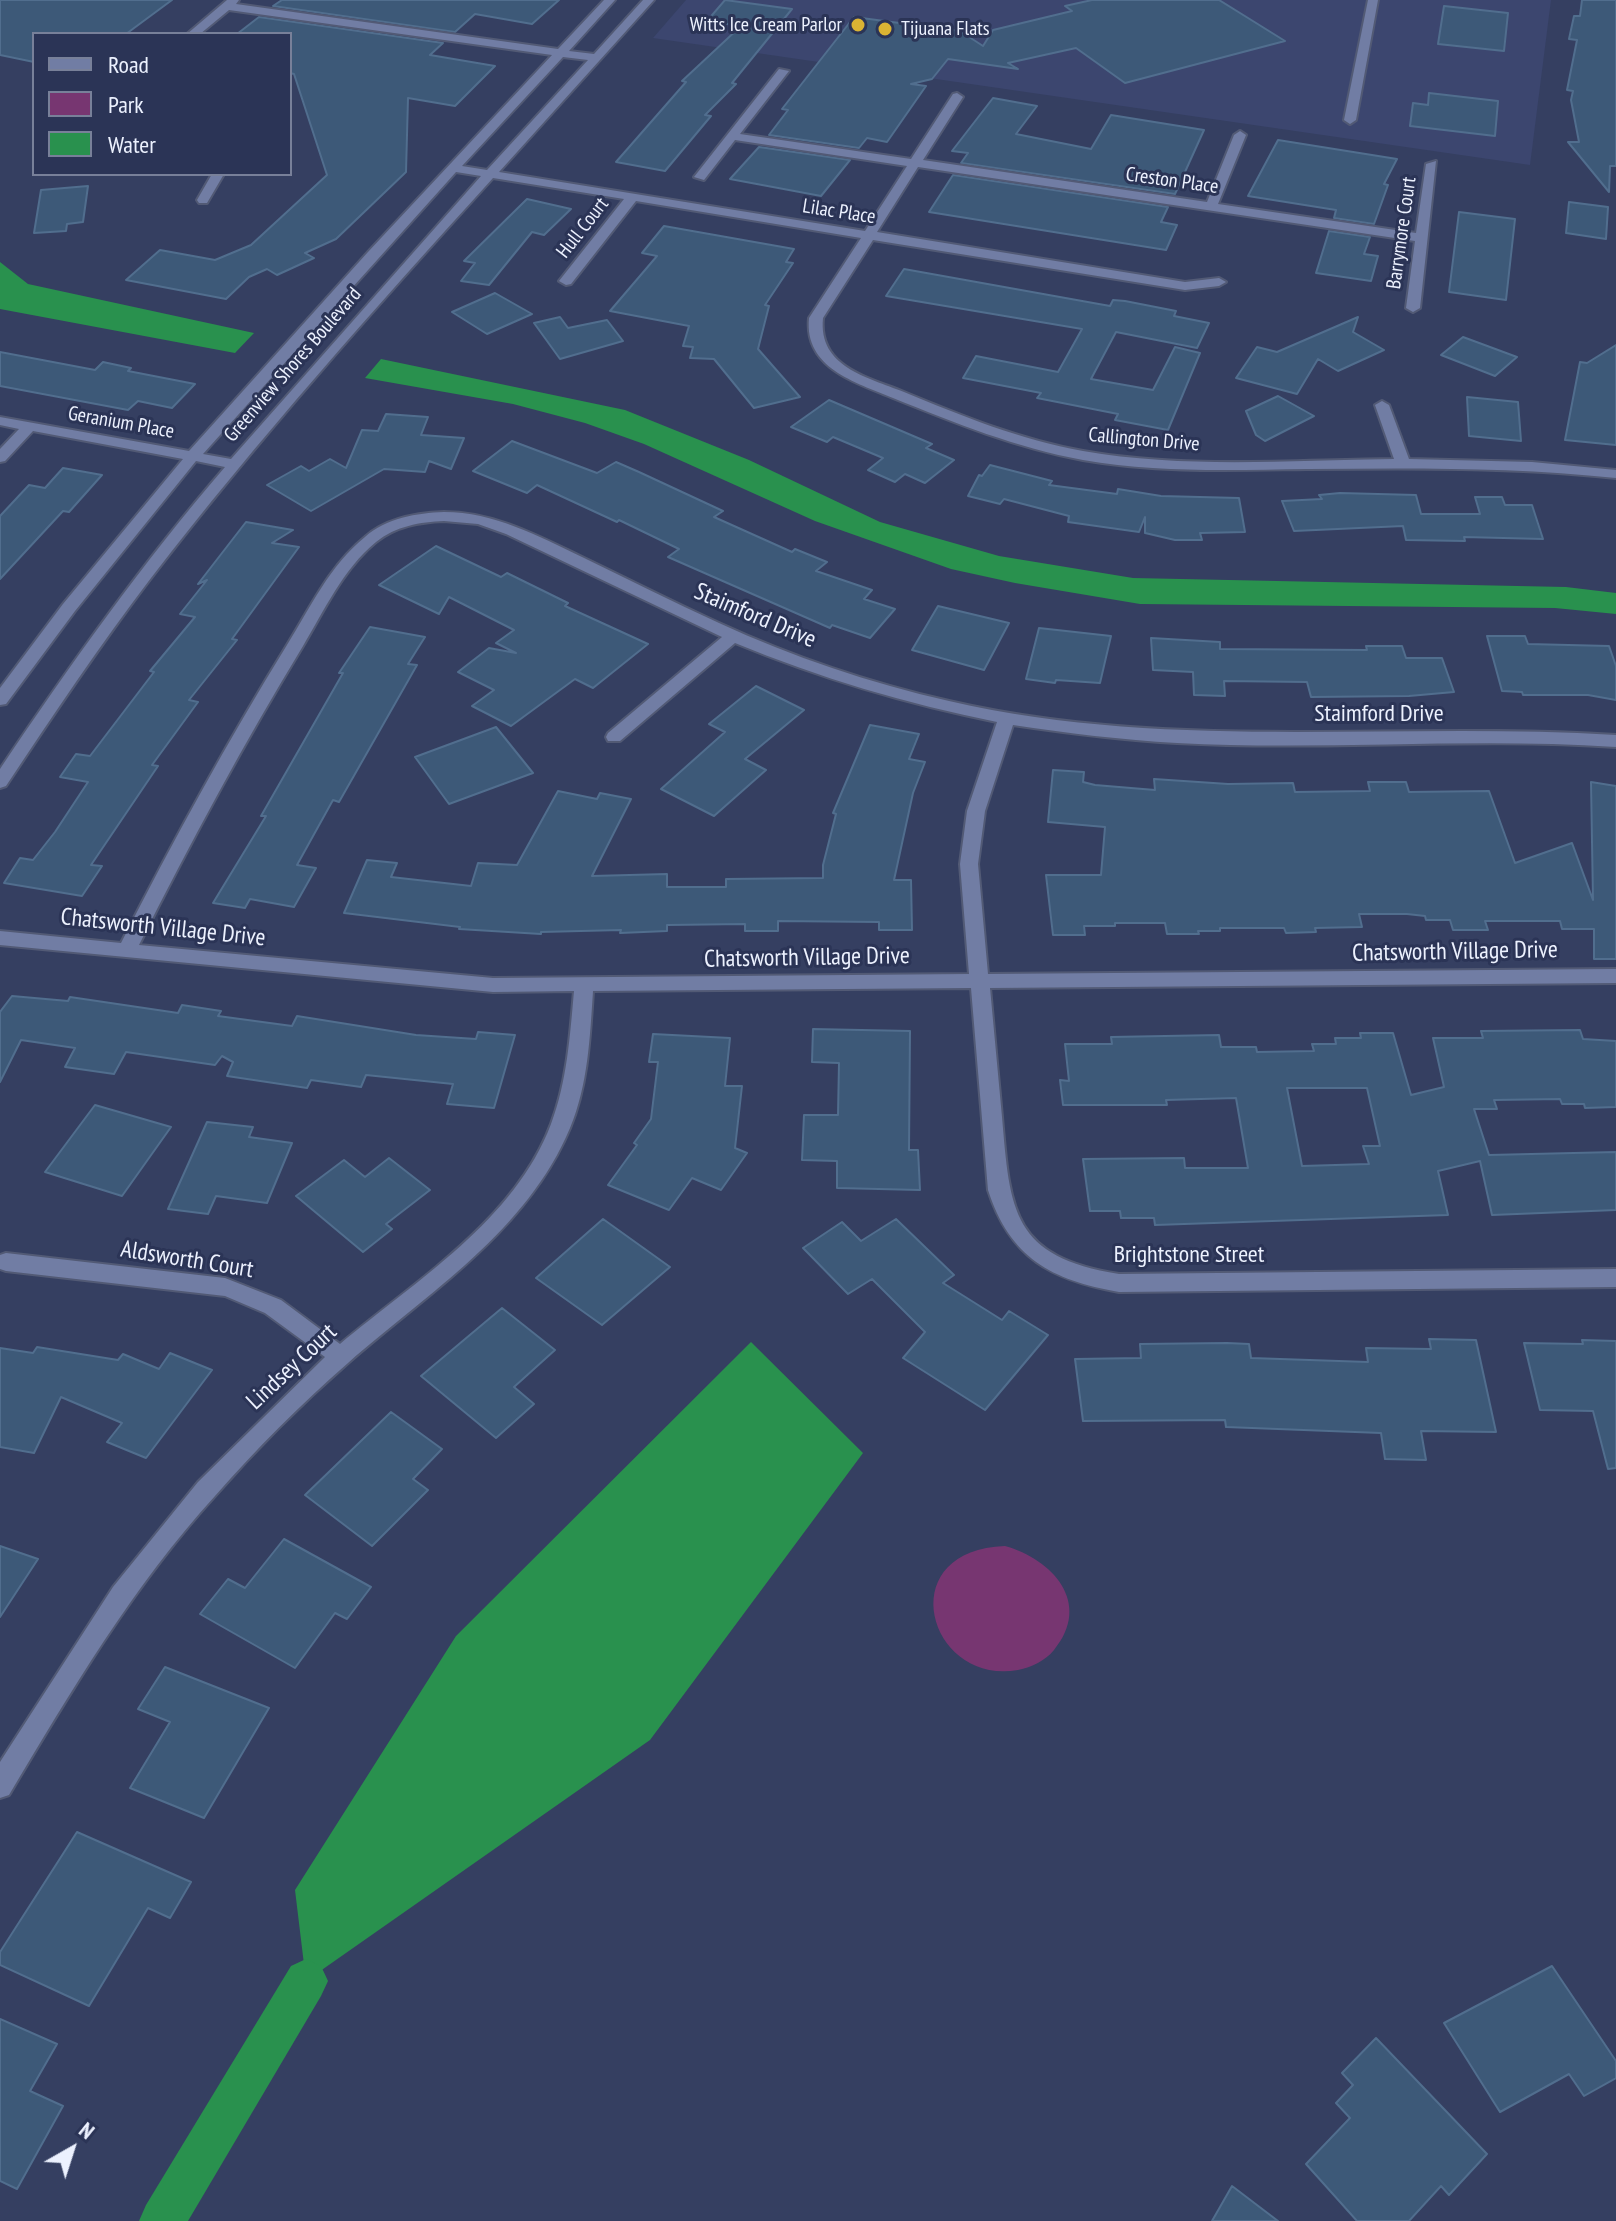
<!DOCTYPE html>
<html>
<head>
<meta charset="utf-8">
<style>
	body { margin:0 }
	#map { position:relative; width:1616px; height:2221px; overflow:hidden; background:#353f61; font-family:"PT Sans Narrow",sans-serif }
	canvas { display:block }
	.legend { position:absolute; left:32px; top:32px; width:260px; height:144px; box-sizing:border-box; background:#2b3456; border:2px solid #788099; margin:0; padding:10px 14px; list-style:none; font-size:24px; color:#ecf1fe }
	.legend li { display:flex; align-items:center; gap:16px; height:40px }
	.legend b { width:40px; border:2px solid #788099 }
	.north { position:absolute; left:32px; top:2109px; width:80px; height:80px; -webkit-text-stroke:6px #2b3456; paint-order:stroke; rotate:39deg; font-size:22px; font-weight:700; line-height:32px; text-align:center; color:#ecf1fe }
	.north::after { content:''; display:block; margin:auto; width:28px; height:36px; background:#ecf1fe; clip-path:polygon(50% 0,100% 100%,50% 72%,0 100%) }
</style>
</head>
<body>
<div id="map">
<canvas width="1616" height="2221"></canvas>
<ul class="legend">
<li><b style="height:10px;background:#717da4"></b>Road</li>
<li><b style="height:22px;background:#773671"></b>Park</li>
<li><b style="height:22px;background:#29914e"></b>Water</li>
</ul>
<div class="north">N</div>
</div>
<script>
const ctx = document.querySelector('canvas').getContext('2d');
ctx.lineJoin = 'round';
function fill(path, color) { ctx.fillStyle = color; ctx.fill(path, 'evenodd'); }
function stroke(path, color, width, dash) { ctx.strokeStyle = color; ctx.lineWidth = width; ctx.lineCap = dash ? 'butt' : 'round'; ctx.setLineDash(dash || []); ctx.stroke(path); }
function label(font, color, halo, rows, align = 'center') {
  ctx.font = font + ' "PT Sans Narrow",sans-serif'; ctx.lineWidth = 6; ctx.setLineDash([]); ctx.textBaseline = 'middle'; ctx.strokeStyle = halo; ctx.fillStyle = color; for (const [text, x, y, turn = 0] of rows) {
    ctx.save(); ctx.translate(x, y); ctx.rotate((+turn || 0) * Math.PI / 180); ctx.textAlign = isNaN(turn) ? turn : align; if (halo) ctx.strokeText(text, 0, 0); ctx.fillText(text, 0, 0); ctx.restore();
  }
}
fill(new Path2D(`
	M686 0H1551L1530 165 653 38Z`), '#3c466f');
fill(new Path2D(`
	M1005 1546C1052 1559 1093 1603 1054 1650 1045 1661 1032 1667 1018 1670 928 1686 890 1550 1005 1546Z`), '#773671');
fill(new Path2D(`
	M0 262 28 284 254 333 235 353 0 309Z
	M381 359 625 410 749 460 880 522 999 556 1133 578 1566 587 1616 593V614L1555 608 1140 604 1015 583 951 569 815 521 644 444 585 423 513 404 365 378Z
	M751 1342 863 1453 650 1740 306 1981 295 1890 456 1636Z`), '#29914e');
fill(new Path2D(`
	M306 1959 321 1966 328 1981 321 1996 188 2221H139L146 2205 291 1966Z`), '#29914e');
const building = new Path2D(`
	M0 0H172L126 34H34V62L0 55Z
	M282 0H559L532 24 475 14 455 32 273 6Z
	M725 0 792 9 732 83 736 84 705 115 711 116 665 171 616 162 686 82 682 81 741 26 707 21Z
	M1092 0H1219L1285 41 1125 83 1076 48 1008 63 1018 69 948 59 932 79 911 84 926 86 887 142 867 138 859 148 769 135 788 110 782 109 854 17 960 31 983 46 993 30 1072 11 1065 6Z
	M1582 0H1616V166H1610L1609 192 1568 142H1579L1571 100 1573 91 1567 90 1577 40 1569 39 1574 16H1580Z
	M1444 6 1508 13 1504 51 1438 44Z
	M259 17 443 43 430 55 495 66 455 106 408 98 406 172 336 239 305 253 314 258 277 275 267 269 249 277 226 299 126 280 160 250 215 260 251 245 327 175 294 74 290 73V34H237Z
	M1429 93 1498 101 1495 136 1410 126 1413 103 1428 105Z
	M993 98 1037 106 1016 134 1091 149 1111 115 1204 130 1175 194 961 163 968 153 952 151Z
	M1278 140 1397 159 1384 184 1388 185 1374 224 1334 218 1336 210 1248 196Z
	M759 147 850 160 821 196 730 179Z
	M953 175 1168 207 1161 222 1177 225 1166 250 929 212Z
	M88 186 83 222 67 224 66 231 34 233 41 190Z
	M527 199 571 209 544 235 532 232 489 285 461 281 475 263 464 261Z
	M1569 202 1608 207 1606 239 1566 233Z
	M1459 212 1515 219 1506 300 1449 292Z
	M664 226 794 249 786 262 793 263 765 305 769 306 758 349 800 397 754 408 714 359 690 358 693 347 683 346 689 326 610 311 657 256 642 253Z
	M1329 231 1370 237 1364 254 1378 256 1371 281 1316 273Z
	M904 269 1110 306 1113 300 1125 301 1176 311 1174 316 1209 323 1197 348 1116 332 1091 379 1153 390 1175 347 1200 353 1168 430 1115 420 1118 414 1037 398 1041 393 963 378 976 356 1058 372 1082 329 886 296Z
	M495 293 532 314 487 334 452 312Z
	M560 317 568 328 607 320 623 341 560 359 534 323Z
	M1358 317 1353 332 1384 350 1338 371 1318 359 1297 394 1236 378 1257 347 1277 352Z
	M1463 337 1517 357 1495 376 1441 355Z
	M1616 345V445L1565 440 1580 362 1587 363Z
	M0 352 95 370 103 362 131 368 128 371 195 384 172 408 138 401 128 410 0 386Z
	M1278 396 1314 416 1265 441 1256 435 1246 411Z
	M1467 397 1518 402 1521 441 1469 436Z
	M829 400 932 444 926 448 954 460 925 483 905 474 895 482 868 470 883 458 833 437 827 442 791 427Z
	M386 414 428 417 421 435 464 438 451 469 429 461 425 472 384 469 311 511 267 485 301 466 309 471 330 459 346 468 362 430 378 431Z
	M512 441 597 473 616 462 639 472 723 511 714 517 792 552 795 549 827 562 816 571 872 590 864 599 895 609 870 638 832 625 830 628 668 557 679 549 619 520 617 522 537 485 527 493 473 471Z
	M990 465 1052 481 1049 485 1117 494 1118 489 1161 496 1239 498 1245 532 1200 533 1202 540H1175L1145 533V517L1139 532 1068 522 1069 516 1004 499 1000 504 968 496 979 475 982 476Z
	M63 468 102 475 69 512 63 511 0 579V516L29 485 45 488Z
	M1340 493 1416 495 1421 514H1480L1475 497H1502L1505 505H1532L1543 539 1464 537 1465 541 1406 540 1403 526 1294 531 1282 501 1322 499 1319 495Z
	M246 522 293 530 272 543 299 547 232 639 237 640 189 700 198 702 152 765 158 766 91 865 102 866 82 896 4 883 20 858 33 860 55 832 88 782 60 777 76 754 90 756 154 672 150 671 195 617 180 614 207 580 198 584Z
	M436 546 501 577 507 573 568 603 565 606 648 644 593 688 575 679 511 726 472 706 494 690 458 672 489 648 516 653 496 643 514 630 449 597 439 614 379 585Z
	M938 606 1009 623 984 670 912 650Z
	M370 627 425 637 408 664 417 665 339 802 333 800 297 865 316 868 294 907 250 899 245 908 213 903 266 816H261L343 673H339Z
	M1039 628 1111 636 1100 683 1056 680 1055 683 1026 679Z
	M1487 636H1525L1528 644 1609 646 1616 666V700L1588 695H1523L1522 692 1502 691Z
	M1151 638 1220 642V649L1367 650 1366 646H1402L1406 658H1442L1454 692 1409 696 1311 697 1307 682 1224 681 1225 696 1194 695 1193 672 1153 670Z
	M756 686 804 710 745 759 766 770 714 816 661 789 725 732 709 724Z
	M870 725 919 734 909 759 925 762 913 793 894 880H911L912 930H879V922L778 921V931H745V924L667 925V931L620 933 621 930 541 932V934L459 929 460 927 344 913 367 860 397 863 391 877 471 886 478 863 517 865 558 791 597 799 600 793 631 799 592 876 667 874V887H726V879L823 878V865L836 814 833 813Z
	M496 727 533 773 449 804 415 757Z
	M1053 770 1084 772 1083 782 1095 785 1155 790 1154 779 1228 784 1293 783 1295 792 1370 791 1368 782H1406L1409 792 1489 791 1515 863 1572 843 1593 900 1591 782 1616 786V959H1594V929H1562L1560 921H1485L1488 930H1453L1450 920H1426L1425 916 1407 914H1359L1362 927 1315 928 1316 932 1286 933 1284 928H1220V931H1198L1199 934H1167L1165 923H1115V926H1084L1085 935H1053L1046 875H1101L1105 827 1048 822Z
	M12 996 68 1001 70 997 178 1013 182 1005 221 1011 218 1016 292 1026 297 1016 416 1035 476 1039 478 1032 515 1035 494 1108 447 1104 453 1084 366 1075 361 1087 311 1080 307 1088 227 1076 233 1062 222 1056 215 1065 126 1052 114 1074 65 1067 75 1048 21 1040 0 1082V1012Z
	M813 1029 910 1031 909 1150H918L920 1190 837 1188V1161L802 1160 804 1115H838L839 1063 812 1062Z
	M1580 1030 1583 1039 1616 1041V1107L1585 1108 1584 1104H1562L1560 1099 1494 1100 1497 1109H1474L1489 1155 1616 1152V1210L1492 1215 1480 1161 1438 1171 1448 1215 1155 1225 1154 1218H1121L1120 1211H1090L1083 1159 1184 1158 1185 1168H1248L1236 1098 1166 1100 1167 1105H1063L1060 1080 1069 1081 1065 1044H1112L1111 1037 1219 1035 1221 1047H1256L1257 1052 1314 1051 1312 1044H1336L1335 1038H1361L1360 1033H1393L1411 1095 1444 1087 1433 1038H1483L1481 1031ZM1287 1088H1367L1380 1146H1363L1369 1164 1302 1166Z
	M653 1034 730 1038 725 1086H742L735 1148 747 1153 721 1190 692 1178 669 1210 608 1185 637 1145 634 1143 651 1119 658 1062H649Z
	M95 1105 171 1127 122 1196 45 1172Z
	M207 1122 253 1127 249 1137 292 1143 267 1203 216 1196 208 1214 168 1209Z
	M389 1158 430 1190 386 1224 392 1229 363 1252 296 1196 344 1160 365 1177Z
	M603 1219 670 1267 602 1325 536 1278Z
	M896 1219 954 1275 943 1283 1002 1320 1009 1311 1048 1335 985 1410 903 1358 925 1332 872 1279 848 1294 803 1248 842 1222 861 1241Z
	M502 1308 555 1350 514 1387 534 1404 496 1438 421 1376Z
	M1429 1339 1476 1340 1496 1432 1421 1431 1426 1460 1385 1459 1381 1433 1226 1427 1225 1420 1083 1421 1075 1359 1141 1358 1140 1344 1227 1343 1249 1344 1251 1358 1368 1362 1366 1348 1431 1349Z
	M1582 1340 1616 1341V1468L1608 1469 1593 1411 1540 1410 1524 1343 1583 1344Z
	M37 1347 118 1360 123 1354 159 1369 170 1353 212 1370 146 1458 107 1442 122 1423 61 1397 34 1453 0 1447V1348L33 1353Z
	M391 1412 442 1449 413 1479 428 1490 372 1546 305 1495Z
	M284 1539 371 1587 347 1619 335 1613 295 1668 200 1614 228 1579 245 1588Z
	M0 1546 38 1559 0 1617Z
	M165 1667 269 1708 204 1818 130 1788 170 1722 138 1709Z
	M77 1832 191 1882 170 1918 148 1908 89 2006 0 1965V1952Z
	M1552 1966 1616 2061V2078L1584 2096 1569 2074 1500 2112 1444 2023Z
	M0 2019 57 2044 30 2091 63 2106 17 2189 0 2181Z
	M1376 2038 1487 2154 1449 2195 1441 2186 1409 2221H1357L1306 2164 1350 2118 1336 2103 1353 2085 1342 2073Z
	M1232 2186 1278 2221H1212Z`);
fill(building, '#3d5978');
stroke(building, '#516e8e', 2);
const minor = new Path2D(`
	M227 0H239L236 4 558 49 604 0H615L569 51 594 54 643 0H654L499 172 865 231 907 166 735 140 704 180 694 177 779 69 789 71 740 134 911 159 953 94 957 93 963 97 923 160 1207 202 1234 135 1240 131 1246 135 1218 204 1416 233 1426 164 1436 161 1420 308 1413 312 1406 308 1415 241 918 167 877 232 1185 282 1219 278 1226 282 1219 286 1185 290 873 240 823 318C818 367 867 377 904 392 962 416 1021 440 1083 451 1185 469 1292 460 1394 459L1375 405 1382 401 1389 405 1409 459 1532 462 1616 470V478C1513 467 1410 468 1307 469 1233 470 1156 473 1083 460 1017 448 955 423 893 398 855 382 804 368 809 318L861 238 636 201 571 284 566 285 559 281 624 199 493 178C375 308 258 439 151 578 100 645 53 715 6 786L0 788V769C70 665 143 562 225 467L196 461 75 611 6 704 0 705V688L63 604 183 459 33 431 5 461 0 462V449L19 429 0 425V417L189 451 368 252 552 55 229 10 200 34H187ZM563 57 588 60 487 170 462 166ZM456 172 481 176 231 459 203 454Z
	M1368 0H1378L1356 120 1350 124 1344 120Z
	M212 174H224L207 203H199L197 200Z
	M444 512C494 512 538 536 582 557 628 579 673 602 719 623 793 657 870 683 949 701 1168 752 1393 721 1616 735V747C1469 737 1323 751 1177 743 1122 740 1067 733 1013 725L985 811 978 864 988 974 1616 969V983L990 988C994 1031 998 1074 1002 1117 1010 1211 1012 1257 1119 1274L1616 1269V1287L1119 1292C1051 1280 1010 1258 988 1190L971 988 593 991C590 1037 588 1085 570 1128 527 1231 429 1292 348 1363 301 1404 256 1449 215 1496 133 1586 71 1691 9 1795L0 1798V1762L113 1587 198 1482 325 1357 265 1313 225 1296 6 1271 0 1269V1255L6 1253 225 1278 281 1300 340 1344C415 1281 515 1220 551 1124 567 1082 570 1036 574 991L493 992 0 945V931L121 943C173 841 227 742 287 645 310 608 330 565 365 537 386 518 417 513 444 512ZM444 521 478 524 506 534 722 637 608 733 606 737 608 741H620L735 643C820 678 907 704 997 722L967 811 960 864 969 974 493 978 139 945C190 843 244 743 303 646 324 611 343 569 376 542 396 526 420 522 444 521Z`);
stroke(minor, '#525a75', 4);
fill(minor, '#717da4');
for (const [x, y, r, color] of [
	[858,25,8,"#dab333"],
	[885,29,8,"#dab333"]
]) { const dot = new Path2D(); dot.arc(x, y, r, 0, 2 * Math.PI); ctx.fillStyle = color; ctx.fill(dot); stroke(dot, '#2b3456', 3); }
label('20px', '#ecf1fe', '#2b3456', [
	["Witts Ice Cream Parlor",842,25],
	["Tijuana Flats",901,29,"left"]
], 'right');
label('20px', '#ecf1fe', '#2b3456', [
	["Creston Place",1172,181,8],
	["Lilac Place",839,212,9],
	["Hull Court",583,228,-52],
	["Barrymore Court",1402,233,-82],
	["Greenview Shores Boulevard",293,365,-49],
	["Geranium Place",121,423,10],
	["Callington Drive",1144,440,5]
]);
label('24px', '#ecf1fe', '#2b3456', [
	["Staimford Drive",755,616,23],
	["Staimford Drive",1379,714],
	["Chatsworth Village Drive",163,928,6],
	["Chatsworth Village Drive",1455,952,-1],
	["Chatsworth Village Drive",807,958,-1],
	["Brightstone Street",1189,1255],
	["Aldsworth Court",187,1260,9],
	["Lindsey Court",292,1367,-43]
]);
</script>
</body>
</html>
